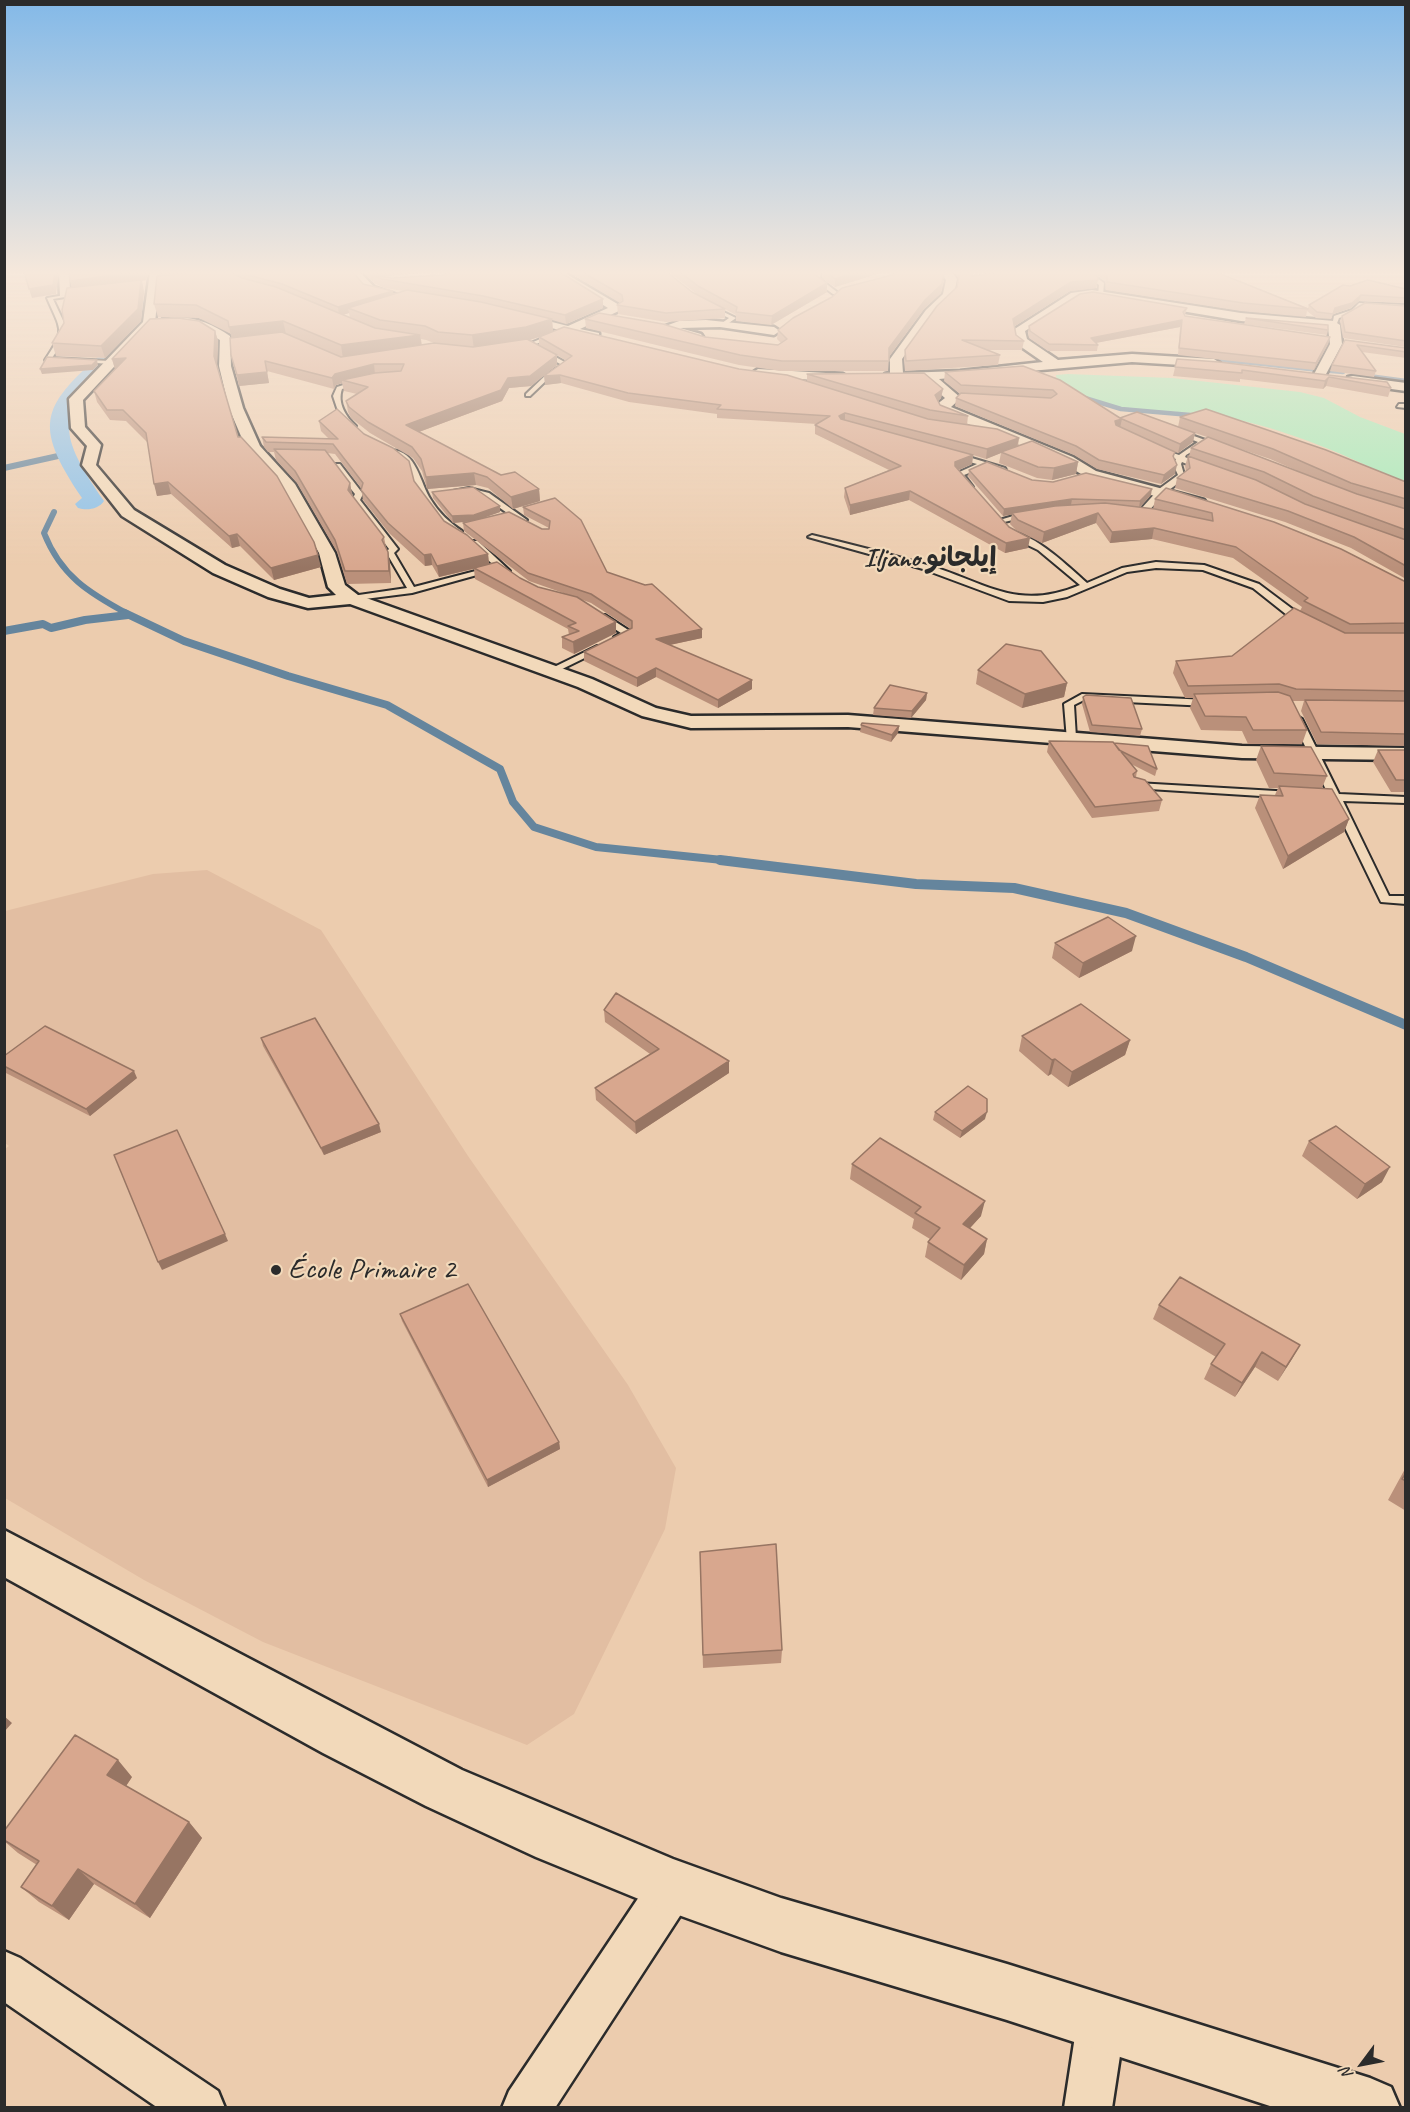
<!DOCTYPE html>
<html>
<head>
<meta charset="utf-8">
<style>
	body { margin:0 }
	#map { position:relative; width:1410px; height:2112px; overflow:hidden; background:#ecccae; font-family:Caveat,sans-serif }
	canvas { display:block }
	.frame { position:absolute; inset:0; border:6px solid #2b2b2b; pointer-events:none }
	.north { position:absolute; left:1332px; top:2034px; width:60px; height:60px; -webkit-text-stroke:4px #f2d9ba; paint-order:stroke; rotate:238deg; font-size:16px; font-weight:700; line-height:24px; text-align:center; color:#2b2b2b }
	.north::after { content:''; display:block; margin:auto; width:21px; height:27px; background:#2b2b2b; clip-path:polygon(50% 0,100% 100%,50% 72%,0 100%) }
</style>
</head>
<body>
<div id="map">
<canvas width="1410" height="2112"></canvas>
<div class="frame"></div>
<div class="north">N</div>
</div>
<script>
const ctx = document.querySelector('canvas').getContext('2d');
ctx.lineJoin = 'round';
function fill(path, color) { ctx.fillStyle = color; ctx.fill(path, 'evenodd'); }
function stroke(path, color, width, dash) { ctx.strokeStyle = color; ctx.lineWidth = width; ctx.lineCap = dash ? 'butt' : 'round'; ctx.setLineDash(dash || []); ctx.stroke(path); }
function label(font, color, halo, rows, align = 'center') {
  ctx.font = font + ' Caveat,"Playpen Sans Arabic",sans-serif'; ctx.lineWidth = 4.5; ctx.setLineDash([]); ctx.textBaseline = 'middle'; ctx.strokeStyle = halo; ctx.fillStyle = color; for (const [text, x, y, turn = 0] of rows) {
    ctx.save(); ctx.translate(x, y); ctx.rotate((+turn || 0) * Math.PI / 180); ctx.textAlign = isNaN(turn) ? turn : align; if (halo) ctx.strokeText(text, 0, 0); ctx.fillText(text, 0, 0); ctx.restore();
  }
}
fill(new Path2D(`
	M207 870 321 930 468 1156 628 1385 676 1468 665 1529 574 1714 527 1745 263 1642 144 1580 5 1498 4 1150 9 1146 4 1142 5 911 153 874Z`), '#e2bea2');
fill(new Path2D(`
	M1068 374 1172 378 1300 392 1324 398 1360 417 1405 434V484C1352 457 1284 428 1225 417 1184 409 1139 414 1098 402 1084 398 1070 389 1057 382L1056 375Z`), '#a3ebb8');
stroke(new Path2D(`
	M1063 360C1156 348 1250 364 1343 372
	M1361 375 1406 381
	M1085 398 1121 409 1202 416`), '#65859d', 4.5);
stroke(new Path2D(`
	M4 468 67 454
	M54 512 44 533C61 576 89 593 128 614`), '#65859d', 6);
stroke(new Path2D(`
	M125 613 184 641 288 676 387 705 500 769 513 802 534 827 596 847 732 861
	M4 631 43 624 51 628 85 620 128 615`), '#65859d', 8);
stroke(new Path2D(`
	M720 860 916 884 1014 888 1126 913 1246 957 1406 1025`), '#65859d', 10);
fill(new Path2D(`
	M147 299 155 304C151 327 139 337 123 352 57 412 53 427 104 501 99 509 87 511 78 508L75 504 82 498C31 422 42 406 108 348 124 334 135 325 139 304Z`), '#8cc1e9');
const service = new Path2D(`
	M815 272H821L820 279 837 292V294H833L815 281Z
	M1083 272H1089L1104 283 1103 295 1098 294 1099 285Z
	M71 294V296L53 299C67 331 73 328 52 358L110 361 112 364 45 360C66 329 61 331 47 298Z
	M1359 303 1406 305V309L1362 306 1356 312 1339 318 1336 326H1332L1334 316 1352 310Z
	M707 306H711L736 318 726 325H722V323L729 318 707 308Z
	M552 334 557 335 534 345 570 365 552 375 530 396H526V394L548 373 562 365 526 345Z
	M359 380 361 383 342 389C337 403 346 417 356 426L353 428 341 420 333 396 337 387Z
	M1399 404H1406V408L1397 407Z
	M1177 430 1222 446 1218 448 1205 444 1186 455 1185 457 1208 468 1201 470 1182 462 1181 464 1185 478 1165 493 1146 514H1140V510L1159 489 1178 475 1173 464 1176 459 1155 451V447L1179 455 1198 442 1175 433 1173 432Z
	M391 450C417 450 420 484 431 500 439 513 450 523 462 531V535C445 536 423 501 417 487 413 480 412 471 407 465 403 460 397 457 391 454Z
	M955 453 1005 468 1006 470 1002 472 984 467 964 475 973 487 966 489 955 474 977 464 952 457 951 455Z
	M334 464H340L363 494 360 500 398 549 394 553 414 587 491 567 495 570 412 593 349 601 348 599 352 596 407 588 386 552 389 549 352 500 355 494 334 468Z
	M469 488 489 493 527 520 520 522 483 496 453 491Z
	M1027 512H1030V516L1000 523 996 521Z
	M1009 532C1032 531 1070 568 1087 583L1122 568 1156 562 1204 565 1259 584 1307 620 1303 623 1287 615 1253 588 1203 570 1156 568 1127 572 1067 597 1043 602 1009 601 923 569 808 537 812 535C850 544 889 554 927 565 986 582 1016 612 1080 585L1038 550 1009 536Z
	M472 541H478L510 571V575H504L472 545Z
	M599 615H605L633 633 620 641H614V637L621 633 599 619Z
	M597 646 605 648 554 673 546 671Z
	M1082 694 1208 700 1213 703 1208 706 1084 700 1074 705 1076 738 1071 741 1067 740 1064 704Z
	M1297 716 1302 719 1339 794 1406 797V803L1343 801 1389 896H1406V904L1381 902 1332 801 1319 800 1314 797 1319 794H1328L1292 719Z
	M1137 783 1293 792 1298 795 1293 798 1133 788 1132 786Z`);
const minor = new Path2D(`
	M59 272H69L70 290 102 288 108 291 102 294 60 296Z
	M150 272H160L155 323 83 400 85 427 101 445 96 465 134 510 225 565 280 589 309 598 336 595 328 587 319 553 281 486 246 448 229 408 219 366 220 340 196 327 163 325V319C188 314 210 322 230 336L231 366 243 408 260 446 295 484 335 553 345 585 358 595 592 679 656 708 691 716 848 715 1242 746 1406 748V760L1242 758 848 727 691 728 642 716 578 687 350 604 308 608 268 597 213 573 122 516 82 465 87 446 71 428 69 399 143 322Z
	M349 272H360L374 287 404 297 398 300 366 291Z
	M549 272H563L621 306V310L580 329 599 333V339L512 319 510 317 516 313 568 326 608 308Z
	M940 272H952L957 279 954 295 934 314 902 359 903 373 960 371 1043 362 1017 344 1013 330 1071 293 1092 290 1241 313 1334 321 1340 325 1342 344 1325 376 1319 380 1313 376 1330 344 1328 328 1241 321 1092 296 1078 298 1025 331 1027 339 1058 360 1132 354 1214 359 1220 363 1214 367 1132 362 939 379 961 398 951 407 1073 457 1096 471 1204 500 1206 503 1204 506 1198 508 1086 477 1063 463 941 413 936 405 945 398 924 380H885V374L890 373V359L926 310 943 294 946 280Z
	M706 320 774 327 780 331 774 335 720 327 680 328 701 334 703 337 697 341 660 328 679 321Z
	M758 369 843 374 849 378 843 382 753 376 752 373Z
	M1353 376 1406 383V391L1348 383V377Z
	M673 1864 689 1870 695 1886 689 1902 555 2108H502L509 2091 657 1870Z
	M4 1951 20 1958 218 2091 225 2108H158L4 2002Z
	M1101 1999 1118 2006 1125 2023 1112 2108H1064L1077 2023 1084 2006Z`);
const secondary = new Path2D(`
	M4 1530 462 1770 673 1859 781 1898 1007 1964 1370 2078 1391 2087 1400 2108H1276L1007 2020 781 1952 673 1913 536 1857 426 1806 323 1753 4 1577Z`);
stroke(service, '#2b2b2b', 4);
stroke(minor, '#2b2b2b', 5);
stroke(secondary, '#2b2b2b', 5);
fill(service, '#f2d9ba');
fill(minor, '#f2d9ba');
fill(secondary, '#f2d9ba');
fill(new Path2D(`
	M69 272H149L146 280 142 281 144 292 141 321 105 358 56 356 52 343 64 323 72 288Z
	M159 272H353L363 284 393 291V294L403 291 384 288 374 283 373 281H372L363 272H433L396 275 383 277 603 308 566 324 552 320 553 331 739 369 807 381V374L943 389 941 398 938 401 940 405 968 416 967 425 1019 438 1018 446 1078 462 1076 474 1052 480 1037 478 999 463 1001 453 986 459 973 455 972 464 958 470 1028 548 1005 553 909 500 850 515 844 497 845 488 889 470 815 434V425L817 424 717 418V414L629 402 561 383 545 385 565 360 557 355V365L531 386 509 388 502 401 419 432 501 475 539 489 540 501 513 509 488 488 476 485 427 489 422 471 413 458 370 433 351 418 348 412 346 401 357 394 344 391 342 383 336 385 334 389 267 371 269 383 239 386 231 355 232 337 231 334 199 318 158 317 154 304 160 276ZM349 313 350 318 343 315ZM539 337V345L529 340ZM421 339 426 340 434 343 422 345Z
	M568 272H667L692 292 698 295 669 272H815V274L827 283V292L771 325 736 321V315L725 309V318L666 322 618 314 617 305 620 303Z
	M823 272H884L835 287 822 278Z
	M954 272H972V276L1096 288 1070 291 1015 326 1016 335 1024 341 1022 350H987L1000 355 998 365 905 371 904 360 905 350 957 287 959 279Z
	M1093 272H1216L1308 308 1309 305 1350 286 1406 289V303L1359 301 1351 308 1333 314 1331 319 1316 318 1307 311 1306 317 1241 311 1106 290 1105 281Z
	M892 275 944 281 941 293 924 309 889 357 888 371H781L739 365 586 328 585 319 705 337 778 345 781 343 777 339 778 330Z
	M1406 306V347L1343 338 1340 321 1342 316Z
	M1187 308 1185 315V316L1330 337 1328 344 1314 370 1178 355 1180 327 1096 343 1098 345 1097 351H1048L1029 338 1028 332 1029 326Z
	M1246 318 1328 330 1327 335 1244 324Z
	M215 331 218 341 217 365 238 437 321 567 274 580 240 546 232 548 171 494 157 496 148 443 126 421 110 420 97 402 94 391 115 369 112 359Z
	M1345 340 1406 348V358L1362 352 1376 371 1374 377 1330 371 1332 365Z
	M1177 359 1387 382 1391 388 1388 397 1326 386 1323 389 1240 379V382L1173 376Z
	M1023 366 1120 418 1178 427 1180 417 1406 482V579L1351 548 1285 522 1175 488 1177 478 1186 471 1185 466 1188 456H1189L1191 448 1207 437 1195 433 1193 442 1178 453 1175 452 1174 457 1175 474 1161 484 1097 469 1074 455 955 406 956 398 960 394 944 381 945 372ZM1223 443 1270 459 1298 471Z
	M319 421 414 481 444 521 488 554 489 564 538 587 569 595 529 581 464 531 463 523 469 521 453 523 433 498 432 492 500 506V512L485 517 542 529H549V528L524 515 523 507 555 498 607 572 702 638 669 645 752 680V689L718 708 656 677 637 687 584 661V652L631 629 591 603 580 599 616 633 574 654 562 648V637L569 635 568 629 475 579 474 569 439 577 432 565 425 566 389 533 363 500 361 488 335 454 327 453 350 483 352 495 384 537 386 547 388 552 390 564 391 583 347 584 337 552 297 483 276 460 274 452H268L264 447 262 437 329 439 321 431Z
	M969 470 1032 480 1151 495 1140 507 1153 509 1155 499 1166 488 1406 582V746L1317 744 1301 711 1304 701H1292L1307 730 1302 744H1248L1242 731 1201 730 1190 708 1193 698H1185L1173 673 1176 661 1232 656 1300 611 1302 607 1233 558 1152 539 1110 543 1096 523 1042 543 1016 530 1010 524 1012 514 1003 516 968 476Z
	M978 670 1067 683 1064 697 1022 708 976 684Z
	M927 693 926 700 911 718 873 715 874 708Z
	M1083 697 1142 729 1140 736 1090 732 1082 704Z
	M861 725 899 726 898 733 891 742 860 732Z
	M1049 741 1113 742 1157 769 1155 776 1131 764 1137 771 1136 777 1162 800 1159 811 1092 818 1047 752Z
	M1261 746 1327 776 1322 788 1349 819 1344 832 1283 869 1255 808 1260 795H1275L1278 788H1269L1256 760Z
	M1378 750H1406V792H1391L1373 762Z
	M1055 943 1132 951 1079 978 1052 958Z
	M604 1010 729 1073 636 1134 596 1100 595 1088 650 1054 605 1022Z
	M1022 1036 1130 1040 1125 1055 1068 1087 1051 1074 1048 1076 1019 1051Z
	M261 1038 381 1132 324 1155 263 1046Z
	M4 1056 137 1078 90 1116 4 1072Z
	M935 1112 985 1119 960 1138 933 1120Z
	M1309 1141 1382 1182 1357 1199 1302 1156Z
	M852 1164 981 1216 970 1228 987 1239 984 1254 961 1280 925 1257 928 1242 930 1239 912 1228 914 1219 850 1179Z
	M1159 1305 1300 1345 1278 1381 1255 1367 1235 1397 1204 1379 1211 1364 1216 1357 1153 1319Z
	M400 1314 559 1442 560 1449 488 1487 402 1321Z
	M1406 1467V1511L1388 1500Z
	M700 1552 782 1650 781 1663 703 1668Z
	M132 1777 126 1786 189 1822 202 1838 150 1918 94 1884 69 1920 39 1902 21 1887 37 1865 18 1853 4 1841V1831Z`), '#ba907a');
fill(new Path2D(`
	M55 272H59L56 294 32 298 29 289Z
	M135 272H149L146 280 142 281 144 292 141 321 105 358 101 346 72 289 70 281Z
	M162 272H228L161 281 159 273Z
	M371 272H433L396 275 377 277 372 275 373 281H372Z
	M856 272H884L835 287V279Z
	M944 272 941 293 924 309 888 358 889 348Z
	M1098 280 1096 288 1070 291 1012 328 1013 319 1071 282Z
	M827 283V292L771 325 772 316Z
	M393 291 394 300 348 308 349 313 339 316 338 307Z
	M1361 295 1359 301 1351 308 1333 314 1331 319 1335 308Z
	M603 299V308L566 324 565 315Z
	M552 319 553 332 527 341 474 349 472 335Z
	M1182 320 1180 327 1090 344 1091 338Z
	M283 321 286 334 232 340 229 327Z
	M215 331 218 341 217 367 214 356Z
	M420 335 422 348 343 359 341 345Z
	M1330 337 1328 344 1314 370 1316 363Z
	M557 355V365L531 386 509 388 502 401 408 436 406 425Z
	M126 358 115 369 112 359Z
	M97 360 98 365 93 370 42 374 40 369Z
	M265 361 269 383 239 386 237 375Z
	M374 364 375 375 342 380V383L336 385 334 389 332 378 335 374Z
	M560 375 561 383 545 385 544 376Z
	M1329 377 1326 386 1323 389 1325 381Z
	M943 389 941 398 934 405 935 395Z
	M845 413V422L839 426V416Z
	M1122 419 1120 428 1113 430 1115 421Z
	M1195 433 1193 442 1178 453 1180 444Z
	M1019 438 1017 447 1001 452V453L986 459 987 449Z
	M973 455 972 464 954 472 955 462Z
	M1078 462 1076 474 1052 480 1054 468Z
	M1177 465 1175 474 1161 484 1164 475Z
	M474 473 476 485 427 489 426 477Z
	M168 482 171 494 157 496 154 484Z
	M350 483 352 494 350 501 348 490Z
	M539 489 540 501 513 509 511 497Z
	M1152 489 1151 495 1139 508 1140 501Z
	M910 491 909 500 850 515V505Z
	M1072 499 1071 505 1003 516 1004 509Z
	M500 506V512L475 521 453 523 452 516Z
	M1098 513 1096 523 1042 543 1044 532Z
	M1154 528 1152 539 1110 543 1112 532Z
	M237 534 240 546 232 548 229 536Z
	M1030 538 1028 548 1005 553 1006 543Z
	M388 552 390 564 391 583 389 571Z
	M431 554 432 565 425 566 424 555Z
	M488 554 489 565 439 577 437 566Z
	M318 555 321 567 274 580 271 568Z
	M616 622V633L574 654 573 642Z
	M702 629V638L656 648V639Z
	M656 668V677L637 687V678Z
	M752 680V689L718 708V700Z
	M1067 683 1064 697 1022 708 1025 694Z
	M927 693 926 700 911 718 912 711Z
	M899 726 898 733 891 742 892 735Z
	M1349 819 1344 832 1283 869 1288 856Z
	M1136 936 1132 951 1079 978 1083 963Z
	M1130 1040 1125 1055 1068 1087 1072 1072Z
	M1055 1059 1051 1074 1048 1076 1052 1060Z
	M729 1061V1073L636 1134 635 1122Z
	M134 1071 137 1078 90 1116 86 1109Z
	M987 1112 985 1119 960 1138 962 1131Z
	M379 1124 381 1132 324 1155 321 1148Z
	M1390 1167 1382 1182 1357 1199 1365 1184Z
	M985 1201 981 1216 960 1239 963 1224Z
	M225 1234 228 1241 162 1270 158 1262Z
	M987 1239 984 1254 961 1280 964 1265Z
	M1300 1345 1292 1359 1278 1381 1286 1367Z
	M1262 1352 1255 1367 1235 1397 1242 1383Z
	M559 1442 560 1449 488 1487 487 1480Z
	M4 1716 12 1723 4 1732Z
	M118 1760 132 1777 122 1792 107 1775Z
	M189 1822 202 1838 150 1918 135 1904Z
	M78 1869 94 1884 69 1920 52 1906Z`), '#977563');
const building = new Path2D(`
	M24 272H55L53 285 29 289Z
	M69 272H135L70 281Z
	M195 272H230L242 278 276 287 375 328 420 335 341 345 283 321 229 327 228 321 196 305 154 304 157 276Z
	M242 272H353L363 284 393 291 338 307 282 284 248 275Z
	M453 272H560L603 299 565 315 483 296 382 279 372 275 392 278 442 275Z
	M582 272H667L692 292 725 309 666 313 617 305 623 301 622 295Z
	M680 272H814V274L827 283 772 316 736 312 737 307 698 286Z
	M827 272H856L835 279Z
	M897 272H944L942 284 925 300 889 348V361H782L740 355 585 319 599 313 663 324 705 337 778 345 787 339 778 330 793 318 832 297 842 288 892 275Z
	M960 272H972V276L1004 272H1093L1098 277V280L1071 282 1013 319 1016 335 1024 341 962 340 1000 355 906 361 905 350 937 306 957 287Z
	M1105 272H1216L1308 309 1243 303 1107 282V273Z
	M141 280 138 309 101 346 52 343 64 323 62 310 67 288Z
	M1368 280 1406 289V298L1361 295 1352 303 1335 308 1333 314 1317 312 1309 305 1343 285 1350 286Z
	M407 290 481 302 552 319 526 327 472 335 438 332 425 326 380 320 348 308Z
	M1093 292 1187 308 1183 312 1185 316 1330 337 1316 363 1179 348 1182 320 1091 338 1098 345 1049 344 1030 331 1029 326 1080 294Z
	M1365 303 1406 306V341L1345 332 1342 316Z
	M178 318 199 321 215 331 214 356 238 437H241L277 476 314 542 318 555 271 568 237 534 229 536 168 482 154 484 146 433 123 410H107L94 391 126 358 112 359 150 319Z
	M1246 318 1328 325V330Z
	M564 327 739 369 787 375 928 419 997 429 1019 438 987 449 845 413 839 416 841 419 973 455 955 462V466L1009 527 1030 538 1006 543 910 491 850 505 845 488 901 466 815 425 830 416 717 409 721 405 628 393 560 375 544 376 572 356 539 337Z
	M282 332 341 357 434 343 473 347 527 339 557 355 530 376 508 378 501 390 406 425 501 475 515 472 539 489 511 497 487 477 474 473 426 477 421 459 412 447 368 422 349 407 346 401 368 387 342 380 375 373 401 371 404 364H374L335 374 332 378 265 361 267 372 237 375 231 355 230 338Z
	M1345 340 1406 348V352L1357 345 1376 371 1332 365Z
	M47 357 97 360 92 365 40 369Z
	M1177 359 1219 362 1387 382 1391 388 1329 377 1325 381 1242 370V373L1175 367Z
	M1023 366 1060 380 1120 418 1137 412 1195 433 1180 444 1122 419 1115 421 1116 425 1175 452 1173 456 1177 465 1164 475 1099 460 1076 446 956 398 961 393 1051 398 1057 394 1053 390 961 385 945 372Z
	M924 373 943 389 935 395 940 405 968 416 930 410 807 374Z
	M337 409 364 434 393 448 409 461 414 481 444 521 467 535 488 554 437 566 431 554 424 555 388 523 361 490 363 483 333 444 266 442 262 437 338 439 319 421Z
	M1206 409 1326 450 1406 482V499L1351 483 1273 449 1180 417Z
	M1208 437 1357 494 1406 509V530L1313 496 1264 472 1191 448Z
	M1032 441 1078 462 1054 468 1038 467 1001 452Z
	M274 449 325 450 350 483 348 490 384 537 382 540 388 552 389 571H345L335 540 295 471Z
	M1188 456 1256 480 1305 504 1406 540V566L1354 537 1288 511 1177 478 1190 468Z
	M987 462 1032 480 1053 482 1086 473 1152 489 1140 501 1072 499 1004 509 969 470Z
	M473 487 500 506 474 515 452 516 432 492Z
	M1166 488 1274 522 1341 549 1406 582V623L1350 624 1304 601 1308 598 1236 547 1154 528 1112 532 1098 513 1044 532 1018 520 1012 513 1055 506 1105 503 1155 509 1213 521 1212 513 1155 499Z
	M555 498 581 520 607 572 645 585 652 584 702 629 656 639 752 680 718 700 656 668 637 678 584 652 632 628V621L591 594 528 573 463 523 509 512 542 529H549L550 521 523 507Z
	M497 562 520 578 538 587 577 597 616 622 573 642 562 637 579 631 568 626 576 623 474 568Z
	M1294 608 1345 633H1406V691L1296 689 1279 684 1188 686 1176 661 1232 656Z
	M1006 644 1041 651 1067 683 1025 694 978 670Z
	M890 685 927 693 912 711 874 708Z
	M1278 692 1290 696 1307 730H1253L1246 717 1205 716 1194 694Z
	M1086 695 1131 698 1142 729 1092 725 1083 697Z
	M1305 700 1406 701V734L1321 732Z
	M862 723 899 726 892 735 861 725Z
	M1049 741 1113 742 1137 771 1133 774 1134 777 1145 780 1162 800 1095 807Z
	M1114 743 1148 746 1157 769 1119 750Z
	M1261 746 1311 747 1327 776 1274 773Z
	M1378 750H1406V780H1396Z
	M1279 786 1332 789 1349 819 1288 856 1260 795 1283 796Z
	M1108 917 1136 936 1083 963 1055 943Z
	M616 993 729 1061 635 1122 595 1088 659 1049 604 1010Z
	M1081 1004 1130 1040 1072 1072 1055 1059 1052 1060 1022 1036Z
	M315 1018 379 1124 321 1148 261 1038Z
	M45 1026 134 1071 86 1109 4 1066V1056Z
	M968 1086 987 1099V1112L962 1131 935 1112Z
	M1336 1126 1390 1167 1365 1184 1309 1141Z
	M177 1130 225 1234 158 1262 114 1155Z
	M880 1138 985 1201 963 1224 987 1239 964 1265 928 1242 940 1228 915 1213 921 1207 852 1164Z
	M1180 1277 1300 1345 1286 1367 1262 1352 1242 1383 1211 1364 1225 1344 1159 1305Z
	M468 1284 559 1442 487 1480 400 1314Z
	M1406 1473V1481L1402 1479Z
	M776 1544 782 1650 703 1655 700 1552Z
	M75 1735 118 1760 107 1775 189 1822 135 1904 78 1869 52 1906 21 1887 39 1861 4 1840V1831Z`);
fill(building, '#d8a78e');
stroke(building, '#977563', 1.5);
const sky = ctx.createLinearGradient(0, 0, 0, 568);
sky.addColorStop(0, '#83b9e8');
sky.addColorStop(0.48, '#f6e8db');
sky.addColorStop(1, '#f6e8db00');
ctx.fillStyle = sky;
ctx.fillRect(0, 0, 1410, 568);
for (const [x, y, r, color] of [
	[276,1270,6,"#2b2b2b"]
]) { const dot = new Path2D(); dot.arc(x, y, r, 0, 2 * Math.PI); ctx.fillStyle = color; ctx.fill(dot); stroke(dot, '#f2d9ba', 2); }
label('bold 27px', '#2b2b2b', '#f2d9ba', [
	["Iljano إيلجانو",930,559]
]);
label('30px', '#2b2b2b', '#f2d9ba', [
	["École Primaire 2",288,1270]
], 'left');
</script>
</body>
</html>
